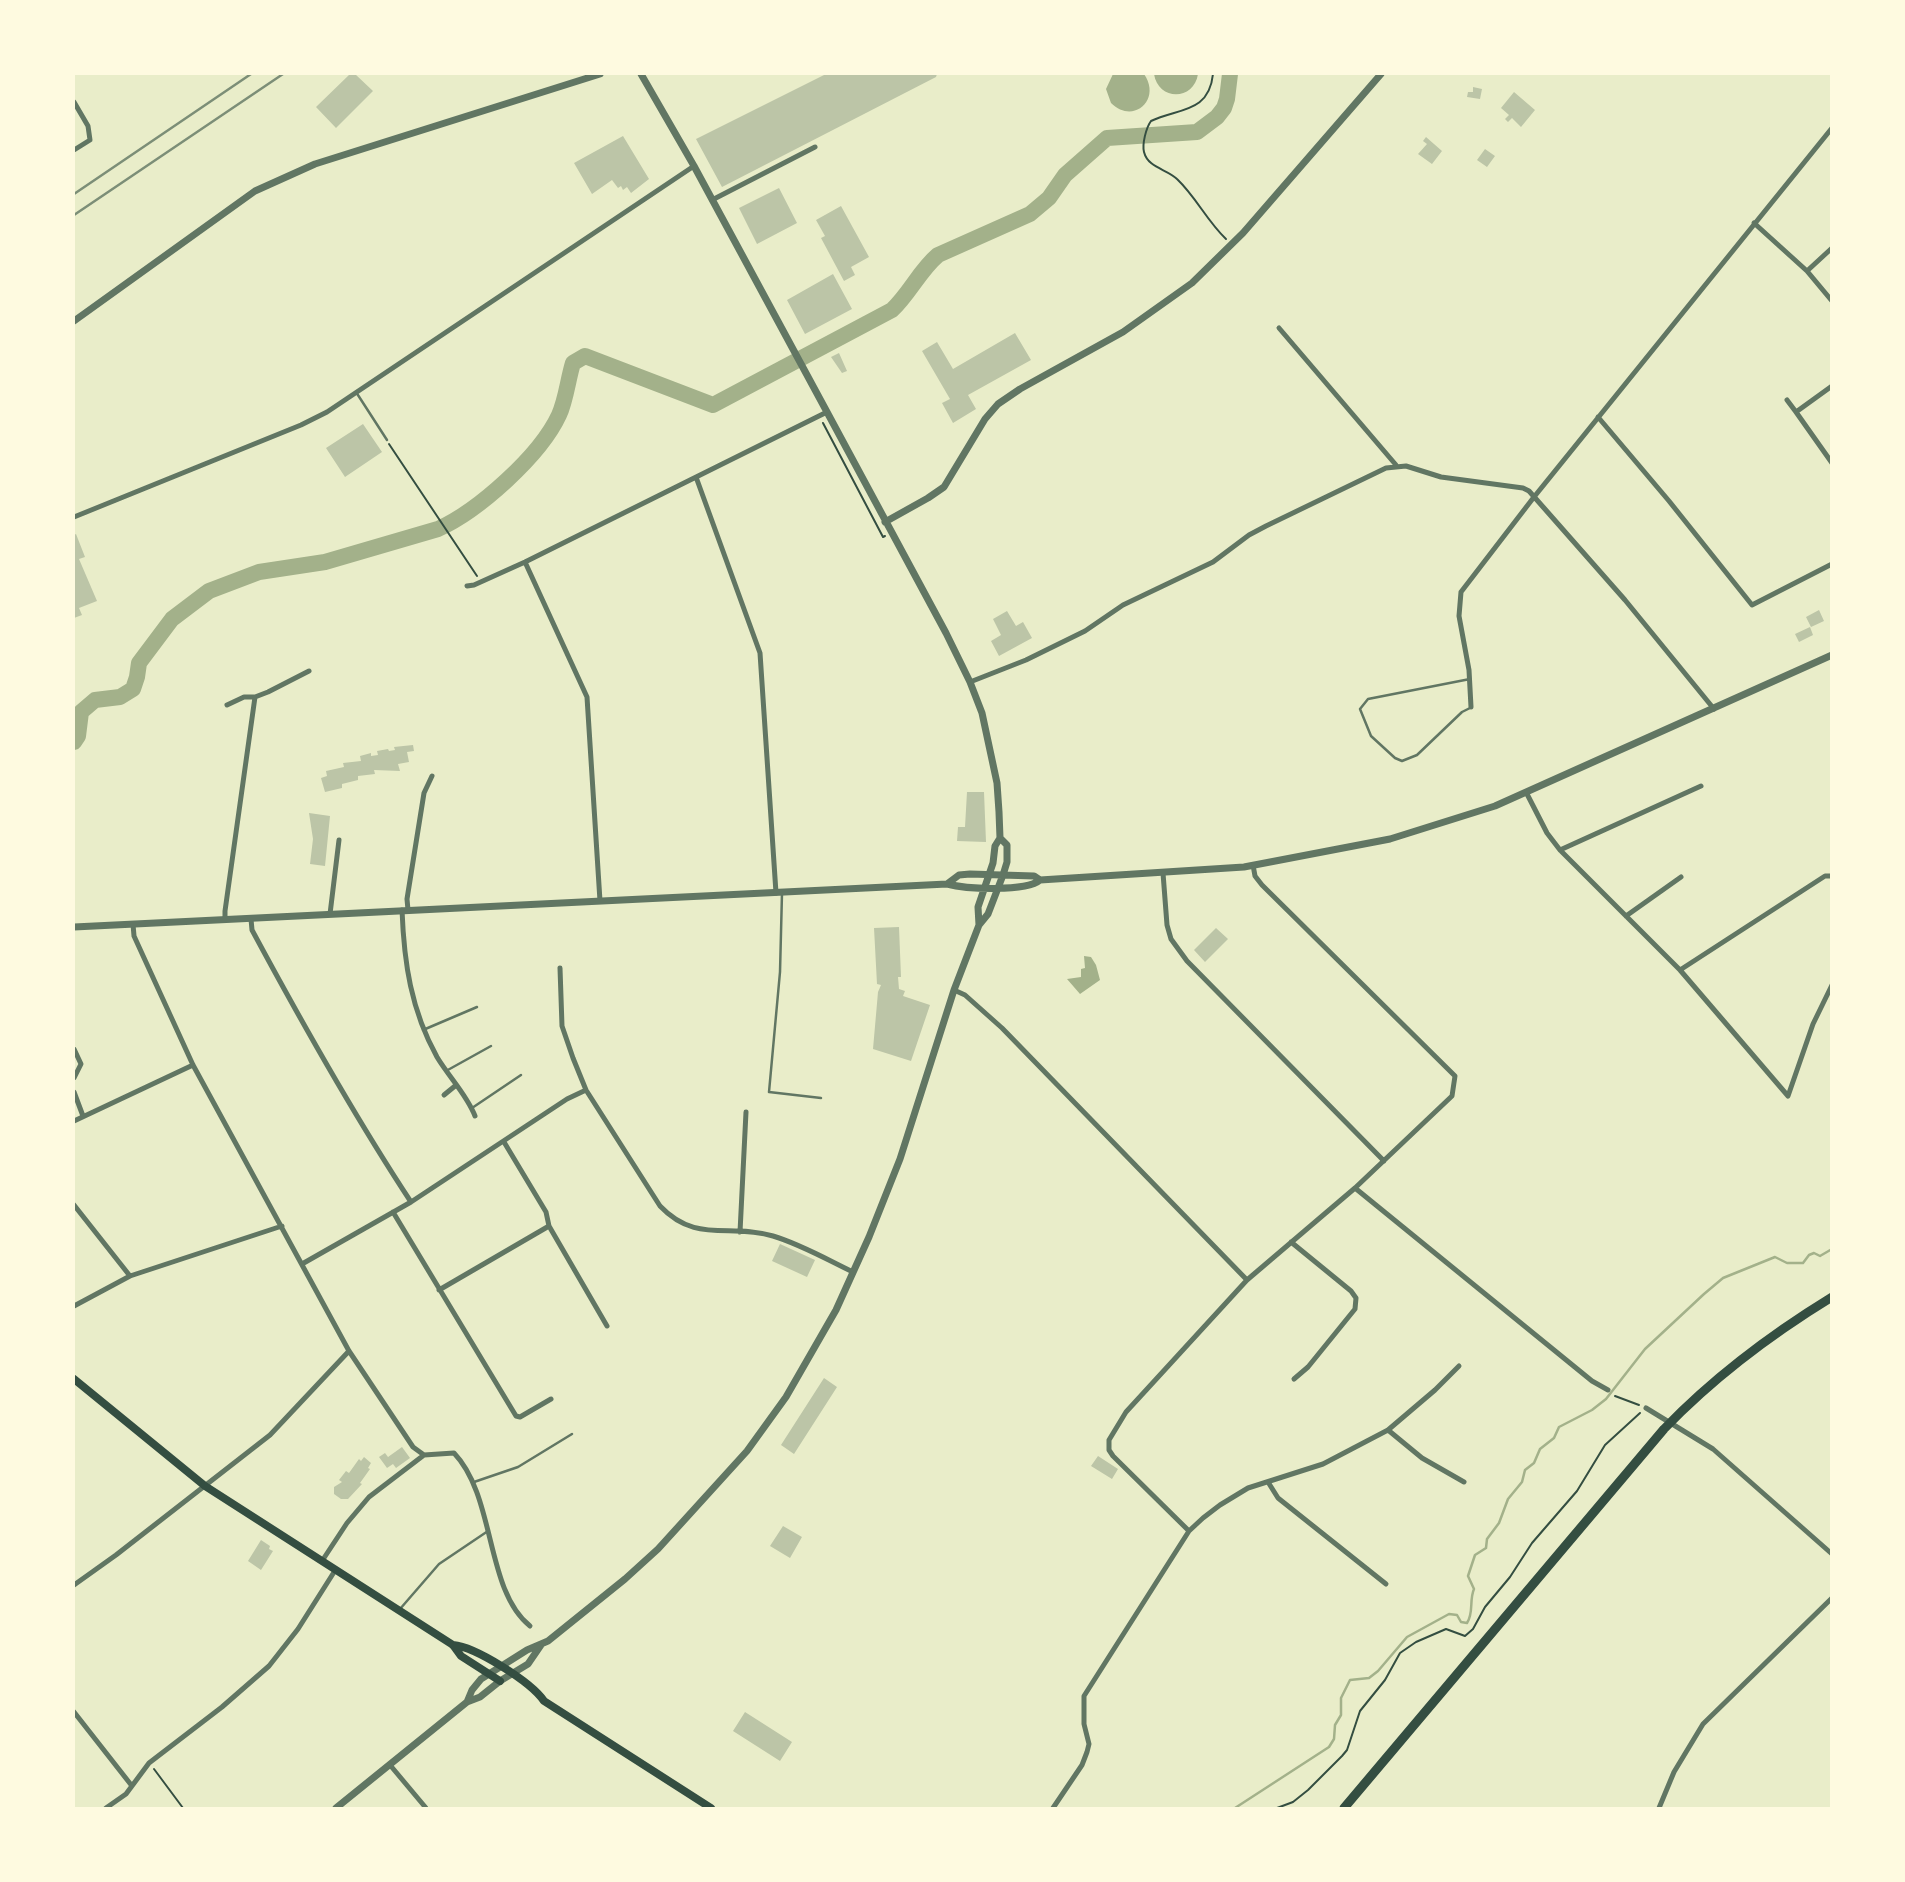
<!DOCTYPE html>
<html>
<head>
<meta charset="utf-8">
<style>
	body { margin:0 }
	#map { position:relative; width:1905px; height:1882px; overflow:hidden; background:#e9edc9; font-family:Raleway,sans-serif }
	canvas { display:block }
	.frame { position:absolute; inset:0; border:75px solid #fefae0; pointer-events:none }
</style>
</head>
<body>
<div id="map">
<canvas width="1905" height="1882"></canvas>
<div class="frame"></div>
</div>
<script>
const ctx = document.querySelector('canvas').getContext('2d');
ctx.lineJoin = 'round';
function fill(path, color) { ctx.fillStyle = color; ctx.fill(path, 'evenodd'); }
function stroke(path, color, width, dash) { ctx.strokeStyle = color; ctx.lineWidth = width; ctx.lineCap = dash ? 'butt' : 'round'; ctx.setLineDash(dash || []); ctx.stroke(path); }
fill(new Path2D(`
	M1113 74H1144C1162 100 1133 125 1111 103L1106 89Z
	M1154 74H1198C1194 101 1158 101 1154 74Z
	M1084 956 1091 957 1096 965 1100 980 1080 994 1067 979 1081 977V969L1085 968Z`), '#a3b18a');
stroke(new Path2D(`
	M1235 1808 1329 1747 1334 1739 1335 1725 1341 1715V1698L1350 1680 1369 1678 1378 1671 1407 1637 1449 1614 1457 1615 1461 1622 1467 1623C1474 1613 1469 1600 1474 1589L1468 1576 1475 1555 1486 1548 1487 1539 1499 1523 1508 1499 1522 1482 1525 1470 1534 1463 1540 1449 1554 1438 1559 1427 1592 1410 1606 1399 1645 1349 1704 1294 1723 1278 1775 1257 1787 1263H1803L1809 1255 1814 1253 1820 1256 1832 1249`), '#a3b18a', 2.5);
stroke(new Path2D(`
	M74 742 78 736 81 712 95 700 120 697 133 689 137 677 139 663 172 619 209 591 259 572 325 562 438 529C478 511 540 456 559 415 566 400 568 379 573 363L585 356 713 405 892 310C910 293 920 270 938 255L1030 214 1049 198 1065 175 1107 138 1197 132 1217 117 1224 108 1227 99 1230 74`), '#a3b18a', 16);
fill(new Path2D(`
	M350 74H355L373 91 336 128 316 107Z
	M826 74H937L936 77 722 187 696 139Z
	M1473 87 1482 89 1480 99 1467 97 1468 92H1473Z
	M1514 92 1535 110 1521 127 1512 118 1508 122 1505 119 1509 115 1501 108Z
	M623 136 649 179 631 193 627 187 623 190 621 186 618 188 612 180 592 194 574 163Z
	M1426 137 1442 151 1432 164 1418 154 1427 144 1423 141Z
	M1485 149 1495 156 1487 167 1477 160Z
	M779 188 797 223 757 244 739 208Z
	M841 206 869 257 851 267 855 275 844 281 821 238 825 236 816 220Z
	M833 274 852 309 805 334 787 300Z
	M1015 333 1031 360 968 395 976 409 953 423 942 403 950 399 922 351 937 342 953 369Z
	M839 353 847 371 842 373 831 357Z
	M363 424 382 452 345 477 326 448Z
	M76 534 85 557 79 559 97 601 79 608 82 615 74 618V535Z
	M1819 610 1824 621 1811 627 1806 617Z
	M1007 611 1016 626 1023 622 1032 638 999 656 991 641 1001 635 993 619Z
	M1810 627 1813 635 1799 642 1795 634Z
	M413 745 414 751 407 752 409 762 398 764 400 771 374 770 375 774 358 776V780L342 784V788L325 792 321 778 327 776 326 771 344 767 343 763 361 761 360 756 371 753V756L378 755 377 751 388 749 389 751 395 750 394 747Z
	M967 792H984L986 842 957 841 958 827H965Z
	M309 813 330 816 325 866 310 864 313 839Z
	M899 927 901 977H898L899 989 905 991 903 996 930 1005 911 1061 873 1049 878 992 881 985 877 984 874 928Z
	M1216 928 1228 939 1205 962 1194 950Z
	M780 1244 815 1260 807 1277 772 1261Z
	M824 1378 837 1387 794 1454 781 1445Z
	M402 1447 410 1458 396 1468 393 1464 387 1468 379 1457 385 1453 388 1457Z
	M1098 1456 1118 1469 1112 1479 1091 1466Z
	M364 1457 371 1463 368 1468 370 1469 360 1483 362 1484 348 1499H341L334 1494V1487L342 1482 339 1480 346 1471 349 1473 359 1459 361 1461Z
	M783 1526 802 1537 790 1558 770 1546Z
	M261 1540 270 1546 269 1549 273 1551 261 1570 248 1561Z
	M745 1712 792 1742 780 1761 733 1731Z`), '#bcc5a7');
stroke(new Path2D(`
	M1213 74C1209 113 1179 108 1151 121 1146 128 1142 144 1144 152 1148 168 1167 169 1177 179 1196 197 1207 221 1226 239
	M823 423 883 537 885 536
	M389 444 477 576
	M1615 1396 1639 1405
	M154 1769 183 1808
	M1277 1808 1293 1802 1308 1790 1342 1756 1347 1750 1360 1711 1385 1680 1400 1653 1416 1642 1446 1629 1465 1636 1473 1629 1485 1607 1510 1577 1532 1543 1577 1491 1605 1445 1640 1413`), '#344e41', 2);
stroke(new Path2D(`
	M356 392 387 440
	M1470 679 1368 699 1360 709 1371 736 1395 758 1402 761 1417 755 1462 712 1470 708
	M782 893 780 972 769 1092 821 1098
	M423 1030 477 1007
	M446 1071 491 1046
	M472 1108 521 1075
	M474 1482 518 1467 572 1434
	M400 1609 439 1564 488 1531`), '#617663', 2.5);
stroke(new Path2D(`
	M74 102 88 126 90 140 74 150
	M712 200 815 147
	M1754 223 1807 271 1832 248
	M1807 271 1832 301
	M1279 328 1396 465
	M1832 386 1796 412 1832 463
	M1787 400 1796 412
	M1598 417 1669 501 1752 605 1832 564
	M696 477 760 653 776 893
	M74 517 301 425 327 412 694 166
	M525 562 587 697 600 901
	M467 586 474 585 525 562 827 412
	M970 682 1026 660 1085 631 1123 605 1213 562 1249 535 1266 526 1386 468 1406 466 1441 477 1523 488 1529 491 1625 600 1714 709
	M227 705 244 697H255L268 692 309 671
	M1471 707 1469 670 1459 616 1461 592 1534 497 1832 128
	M1526 792 1547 833 1560 850 1680 970 1788 1096 1813 1024 1832 985
	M1560 850 1701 786
	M1163 873 1167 925 1171 939 1187 961 1384 1161
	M402 910C404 963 411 1010 437 1057 449 1077 467 1095 475 1116
	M408 910 407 899 424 793 432 776
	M330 914 339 840
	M1626 916 1681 877
	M251 919 252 930C302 1023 353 1114 411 1202
	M225 920V911L255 697
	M133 924 134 936 193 1065 349 1351 413 1447 424 1455 454 1453C496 1497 485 1590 530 1626
	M560 968 562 1026 573 1058 586 1090 660 1206C696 1244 729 1223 773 1236 800 1244 828 1260 853 1272
	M1680 970 1825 876H1832
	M954 990 965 995 1002 1028 1247 1280
	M74 1049 81 1064 74 1078
	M74 1092 83 1116
	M444 1095 455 1086
	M74 1121 193 1065
	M504 1142 546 1212 549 1226 607 1326
	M1355 1188 1592 1381 1608 1390
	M74 1205 130 1276
	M393 1212 516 1416 520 1417 551 1399
	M740 1232 746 1112
	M1291 1242 1351 1291 1356 1298 1355 1309 1308 1367 1294 1379
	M302 1264 411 1202 567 1099 586 1090
	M439 1290 549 1226
	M74 1306 130 1276 282 1226
	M1646 1408 1713 1449 1832 1554
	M1388 1430 1422 1458 1464 1482
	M1268 1482 1278 1498 1386 1584
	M1189 1531 1113 1456 1109 1450V1440L1126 1412 1247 1280 1355 1188 1452 1096 1455 1076 1262 885 1255 876 1253 865
	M322 1561 347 1523 369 1497 424 1455
	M74 1585 116 1555 270 1435 349 1351
	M74 1712 132 1786
	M390 1765 426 1808
	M106 1808 126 1794 149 1763 222 1707 269 1666 298 1629 336 1569
	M1053 1808 1082 1765 1087 1752 1089 1744 1084 1724V1696L1189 1531 1203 1518 1220 1505 1248 1488 1323 1464 1388 1430 1435 1390 1459 1366
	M1659 1808 1674 1772 1703 1724 1832 1598`), '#617663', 5);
stroke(new Path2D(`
	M641 74 694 166 827 412 946 633 970 682 982 713 997 783 999 812 1000 838 995 846 993 863 978 907 979 925
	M74 321 255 191 315 164 600 74
	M885 522 928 498 944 487 985 419 998 404 1020 389 1123 332 1192 283 1243 233 1381 74
	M947 884 959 875 970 874 1034 876 1040 880
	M74 927 947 884C966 889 1026 892 1040 880L1244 867 1390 839 1495 806 1832 655
	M467 1702 472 1690 481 1679 527 1650 548 1641 625 1579 658 1549 747 1451 786 1397 836 1310 869 1237 900 1159 954 990 979 925 988 914 1003 875 1007 862V845L1000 838
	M336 1808 467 1702 480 1697 500 1681 528 1664 541 1645`), '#617663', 7);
stroke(new Path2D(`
	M74 1379 205 1486 453 1645 461 1656 500 1681
	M453 1645C476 1647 531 1682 544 1701L711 1808`), '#344e41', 8);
stroke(new Path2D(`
	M1344 1808 1664 1429C1714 1377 1770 1335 1832 1297`), '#344e41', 9);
stroke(new Path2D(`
	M74 194 251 74
	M74 215 283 74`), '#7c8e77', 2.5);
</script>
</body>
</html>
